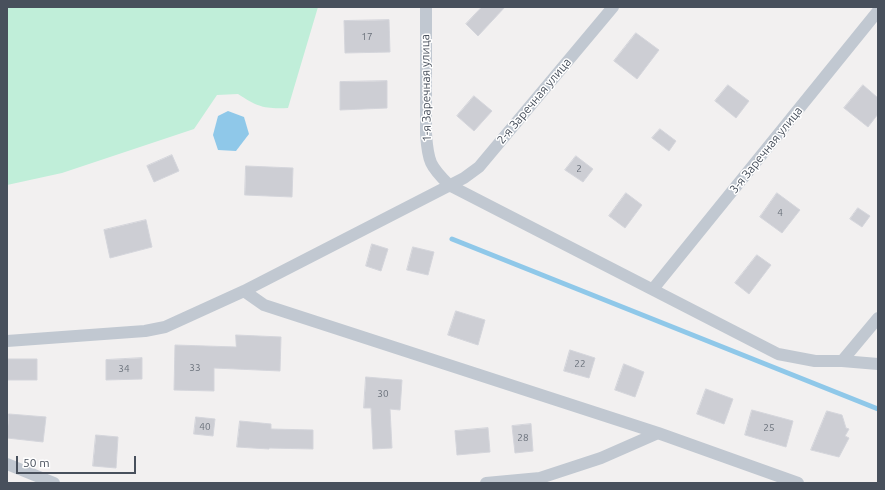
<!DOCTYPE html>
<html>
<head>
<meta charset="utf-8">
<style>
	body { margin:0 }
	#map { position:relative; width:885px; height:490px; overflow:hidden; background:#f2f0f0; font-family:Ubuntu,sans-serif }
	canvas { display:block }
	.frame { position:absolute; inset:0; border:8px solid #48505c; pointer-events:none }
	.scale { position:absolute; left:16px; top:456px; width:120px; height:18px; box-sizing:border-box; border:2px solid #48505c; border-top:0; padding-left:5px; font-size:12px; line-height:14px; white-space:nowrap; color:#48505c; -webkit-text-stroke:3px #fff; paint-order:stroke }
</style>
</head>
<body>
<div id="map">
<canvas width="885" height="490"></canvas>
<div class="frame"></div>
<div class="scale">50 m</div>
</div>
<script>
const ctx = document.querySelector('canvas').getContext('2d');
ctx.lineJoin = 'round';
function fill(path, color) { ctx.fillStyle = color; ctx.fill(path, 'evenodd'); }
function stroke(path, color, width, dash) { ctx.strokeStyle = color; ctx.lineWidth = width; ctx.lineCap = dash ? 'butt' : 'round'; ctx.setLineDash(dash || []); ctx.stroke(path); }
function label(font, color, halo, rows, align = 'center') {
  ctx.font = font + ' Ubuntu,sans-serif'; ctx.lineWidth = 3; ctx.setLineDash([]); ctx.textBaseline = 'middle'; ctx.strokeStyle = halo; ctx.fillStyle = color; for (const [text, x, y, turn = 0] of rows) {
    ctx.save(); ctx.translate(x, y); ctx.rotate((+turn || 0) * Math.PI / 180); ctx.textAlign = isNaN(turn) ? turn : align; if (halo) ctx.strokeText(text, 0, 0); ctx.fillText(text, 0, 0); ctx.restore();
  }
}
fill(new Path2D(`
	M7 7H318L288 108C264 109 258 107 238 94L217 95 194 129 62 173 7 185Z`), '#c0eed9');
fill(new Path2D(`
	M228 111 244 117 249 134 236 151 218 150 213 135 218 116Z`), '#8fc8e9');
stroke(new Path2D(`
	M452 239 878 409`), '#8fc8e9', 5);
const building = new Path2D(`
	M482 7H505L478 36 466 24Z
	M389 20 390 52 345 53 344 21Z
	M636 33 659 50 637 79 614 61Z
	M387 81V108L340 110V82Z
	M728 85 749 101 736 118 715 101Z
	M863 85 878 98V114L868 127 844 108Z
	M474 96 492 111 474 131 457 116Z
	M660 129 676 141 669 151 652 138Z
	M172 155 179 171 154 182 147 166Z
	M576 156 593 169 583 182 565 170Z
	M246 166 293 168 292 197 245 195Z
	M626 193 642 205 625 228 609 216Z
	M777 193 800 210 782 233 760 217Z
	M858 208 870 216 862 227 850 219Z
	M146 220 152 247 110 258 104 230Z
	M372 244 388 249 381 271 366 266Z
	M413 247 434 252 428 275 407 270Z
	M757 255 771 265 749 294 735 283Z
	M456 311 485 320 478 345 448 335Z
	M236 335 281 337 280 371 214 368V391L174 390 175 345 236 347Z
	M570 350 595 358 589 378 564 371Z
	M142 358V379L106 380V360Z
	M7 359H37V380H7Z
	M624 364 644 372 635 397 615 390Z
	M366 377 402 380 400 410 390 409 392 448 373 449 371 408H364Z
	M706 389 733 399 724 424 697 414Z
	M752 410 793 421 786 447 745 435Z
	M827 411 842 415 846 428 849 429 845 436 849 438 839 457 811 450Z
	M9 414 46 417 43 442 7 438Z
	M196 417 215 419 213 436 194 434Z
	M240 421 271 424V429L313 430V449L269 448V449L237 447Z
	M531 424 533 451 515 453 512 426Z
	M488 428 490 452 457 455 455 431Z
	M96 435 118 437 116 468 93 466Z`);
fill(building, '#cdced4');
stroke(building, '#d4d5db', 1);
stroke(new Path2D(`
	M426 7V134C428 162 430 166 449 185L778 354 815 361H842L878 364
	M653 289 878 11
	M244 291 264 305 658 433 798 483
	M7 341 145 331 165 327 244 291 464 178 479 167 613 7
	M842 361 878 318
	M7 464 54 483
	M486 483 540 478 601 458 658 433`), '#c1c8d1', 12);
label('10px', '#69707a', null, [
	["17",367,37],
	["2",579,169],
	["4",780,213],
	["22",580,364],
	["33",195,368],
	["34",124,369],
	["30",383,394],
	["40",205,427],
	["25",769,428],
	["28",523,438]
]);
label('12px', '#48505c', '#fff', [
	["1-я Заречная улица",426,88,-91],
	["2-я Заречная улица",534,101,-50],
	["3-я Заречная улица",766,150,-51]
]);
</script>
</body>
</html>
